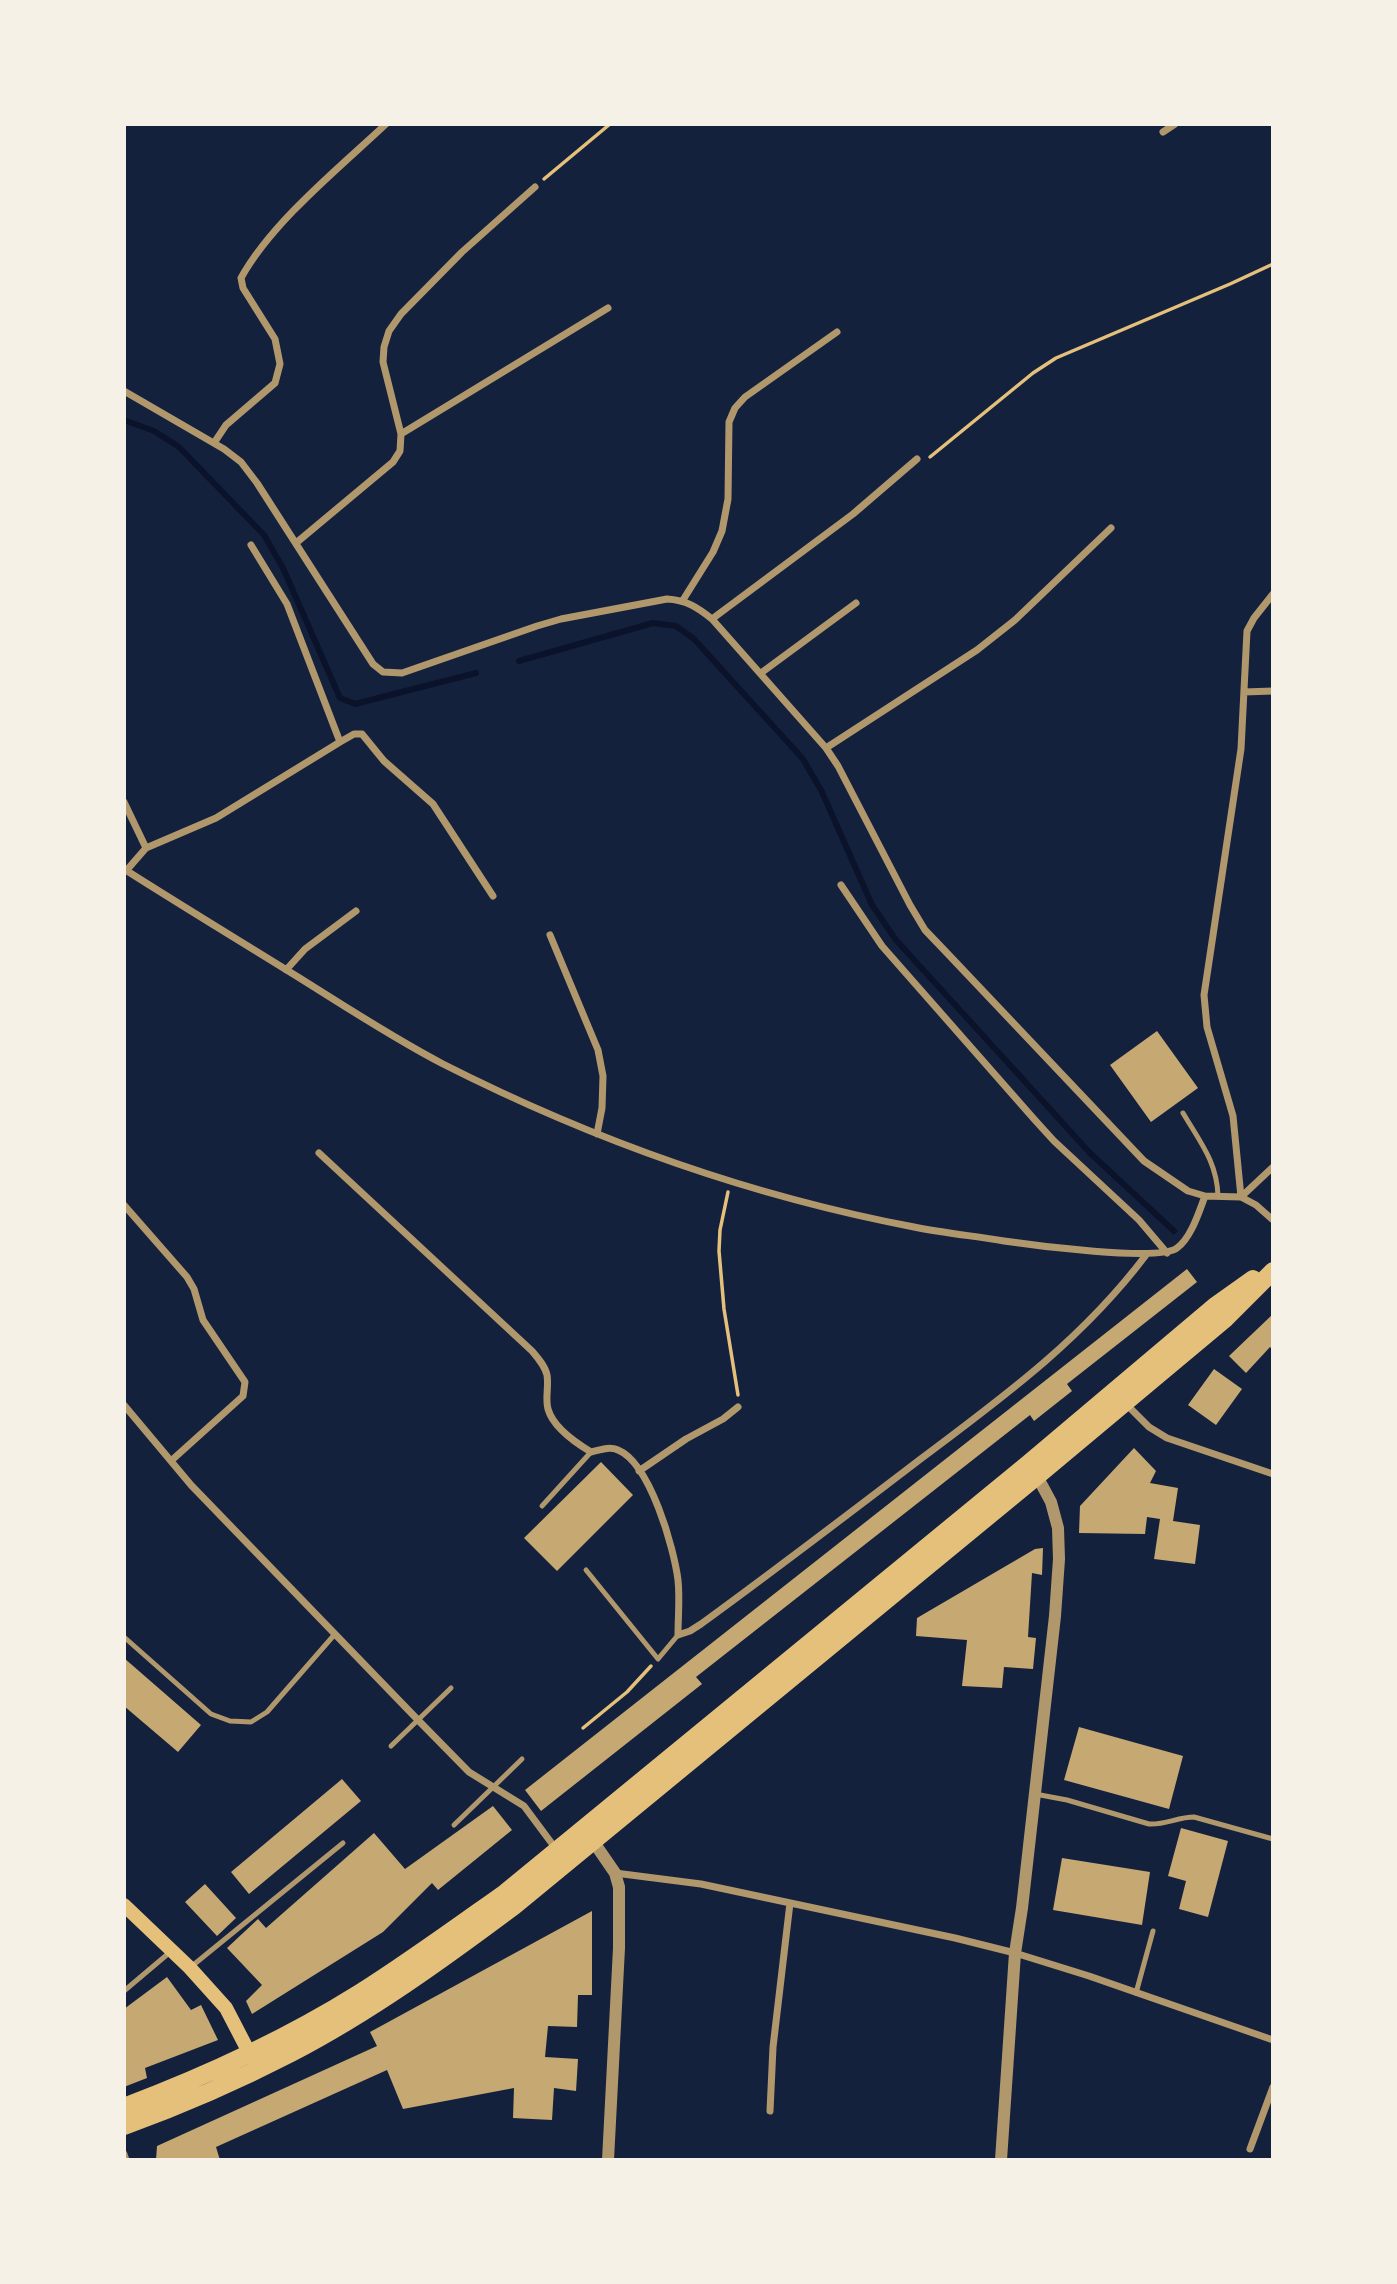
<!DOCTYPE html>
<html>
<head>
<meta charset="utf-8">
<style>
	body { margin:0 }
	#map { position:relative; width:1397px; height:2284px; overflow:hidden; background:#14213d; font-family:Inter,sans-serif }
	canvas { display:block }
	.frame { position:absolute; inset:0; border:126px solid #f6f1e7; pointer-events:none }
</style>
</head>
<body>
<div id="map">
<canvas width="1397" height="2284"></canvas>
<div class="frame"></div>
</div>
<script>
const ctx = document.querySelector('canvas').getContext('2d');
ctx.lineJoin = 'round';
function stroke(path, color, width, dash) { ctx.strokeStyle = color; ctx.lineWidth = width; ctx.lineCap = dash ? 'butt' : 'round'; ctx.setLineDash(dash || []); ctx.stroke(path); }
function fill(path, color) { ctx.fillStyle = color; ctx.fill(path, 'evenodd'); }
stroke(new Path2D(`
	M124 420 154 431 179 447 264 535 283 568 340 698 355 704 476 673
	M519 661 653 623 676 626 694 639 803 759 822 792 872 905 896 940 1090 1153 1174 1231`), '#0b132b', 6);
fill(new Path2D(`
	M1157 1031 1198 1088 1151 1122 1110 1065Z
	M1187 1269 1197 1282 1067 1384 1072 1391 1034 1421 1030 1415 696 1677 702 1684 541 1811 525 1790Z
	M1273 1314V1350L1270 1347 1246 1373 1229 1356Z
	M1214 1369 1242 1389 1216 1425 1188 1405Z
	M1134 1448 1156 1471 1150 1483 1178 1488 1173 1521 1200 1525 1195 1564 1154 1559 1160 1519 1147 1517 1145 1534 1079 1533 1080 1506Z
	M601 1462 633 1495 557 1571 524 1538Z
	M1043 1548 1042 1575 1032 1573 1028 1637 1036 1638 1033 1669 1004 1667 1002 1688 962 1686 967 1640 916 1636 917 1618 1035 1549Z
	M124 1658 201 1725 178 1752 124 1706Z
	M1079 1727 1183 1756 1169 1809 1064 1780Z
	M342 1779 361 1801 249 1894 231 1872Z
	M493 1806 512 1830 438 1890 432 1883 383 1932 252 2014 246 2001 262 1985 227 1948 258 1919 266 1928 374 1833 405 1869Z
	M1181 1828 1228 1841 1208 1917 1179 1909 1186 1881 1168 1876Z
	M1062 1858 1150 1872 1142 1925 1053 1910Z
	M205 1884 236 1918 217 1936 185 1902Z
	M592 1911V1995H578L577 2027 548 2026 545 2057 578 2059 576 2091 554 2088 552 2120 513 2118 514 2088 403 2109 387 2070 216 2147 220 2160H156L157 2146 377 2046 370 2032Z
	M167 1977 191 2010 201 2005 218 2040 145 2068 147 2078 124 2087V2009Z`), '#c6a872');
stroke(new Path2D(`
	M544 179 610 124
	M930 457 1033 373 1056 358 1230 284 1273 264
	M728 1192 720 1230 719 1251 724 1309 738 1395
	M583 1728 627 1692 651 1666`), '#e5c07b', 3.5);
stroke(new Path2D(`
	M1183 1113C1200 1142 1217 1162 1218 1196
	M542 1506 591 1452
	M586 1570 658 1659 678 1635
	M124 1637 211 1714 230 1721 251 1722 267 1712 335 1634
	M391 1746 451 1688
	M1035 1794 1067 1800 1149 1824C1165 1825 1178 1817 1194 1817L1273 1839
	M454 1825 522 1759
	M192 1966 343 1843
	M124 1991 169 1953
	M1136 1993 1153 1931`), '#b1986c', 5);
stroke(new Path2D(`
	M1163 132 1175 124
	M124 391 224 449 241 462 257 483 373 664 383 672 402 673 537 626 561 619 667 599C686 600 697 607 712 619L826 748 838 766 910 905 925 930 947 953 1144 1161 1188 1191 1205 1196 1241 1197 1256 1205 1273 1220
	M401 434 608 308
	M214 443 226 425 275 383 280 364 275 339 243 288 241 278C272 222 339 168 386 124
	M296 543 393 462 400 451 401 434 383 362 384 347 389 331 401 314 462 252 535 187
	M683 600 713 552 722 531 728 499 729 422 735 408 745 397 837 332
	M712 619 853 514 917 459
	M761 673 856 603
	M1244 692 1273 691
	M340 742 354 734H362L384 761 433 804 493 896
	M826 748 977 650 1015 620 1111 528
	M124 802 146 848
	M124 869C182 906 240 941 298 977 346 1007 393 1038 443 1064 591 1139 751 1196 914 1227 944 1233 974 1236 1004 1241 1031 1245 1159 1262 1177 1248 1191 1238 1199 1212 1205 1196
	M126 871 146 848 216 818 340 742 287 604 251 545
	M841 885 882 946 1034 1119 1054 1141 1139 1220 1167 1253
	M550 935 598 1050 603 1076 602 1108 597 1134
	M286 970 305 949 356 911
	M319 1153 532 1351C538 1358 545 1366 547 1375 549 1386 545 1398 548 1409 553 1427 576 1443 591 1452 600 1450 609 1446 618 1450 650 1463 674 1548 678 1580 680 1598 678 1617 678 1635L690 1631 701 1624C774 1571 846 1516 918 1461 1002 1398 1082 1340 1146 1255
	M1241 1197 1233 1116 1207 1027 1204 995 1241 749 1247 631 1254 618 1273 594
	M1241 1197 1273 1167
	M124 1205 187 1277 194 1289 203 1320 245 1382 243 1396 172 1460
	M1125 1403 1149 1427 1167 1438 1273 1474
	M124 1405 191 1485 417 1719 469 1772 524 1806 556 1849
	M639 1471 686 1439 723 1419 738 1407
	M615 1873 701 1884 955 1938 1015 1953 1089 1976 1273 2040
	M770 2111 773 2047 790 1903
	M1250 2149 1273 2087
	M124 2154 126 2160`), '#b1986c', 7);
stroke(new Path2D(`
	M593 1841 615 1873 619 1887V1948L608 2160
	M1001 2160 1015 1953 1022 1908 1055 1616 1059 1559 1058 1528 1051 1502 1037 1476`), '#b1986c', 12);
stroke(new Path2D(`
	M124 1905 190 1968 226 2008 254 2062`), '#e5c07b', 14);
stroke(new Path2D(`
	M124 2107C206 2076 285 2040 360 1993 409 1962 457 1927 505 1893L1028 1464 1215 1306 1253 1279
	M124 2126C182 2105 237 2081 291 2053 370 2012 443 1959 514 1906L1037 1476 1226 1318 1273 1271`), '#e5c07b', 18);
</script>
</body>
</html>
